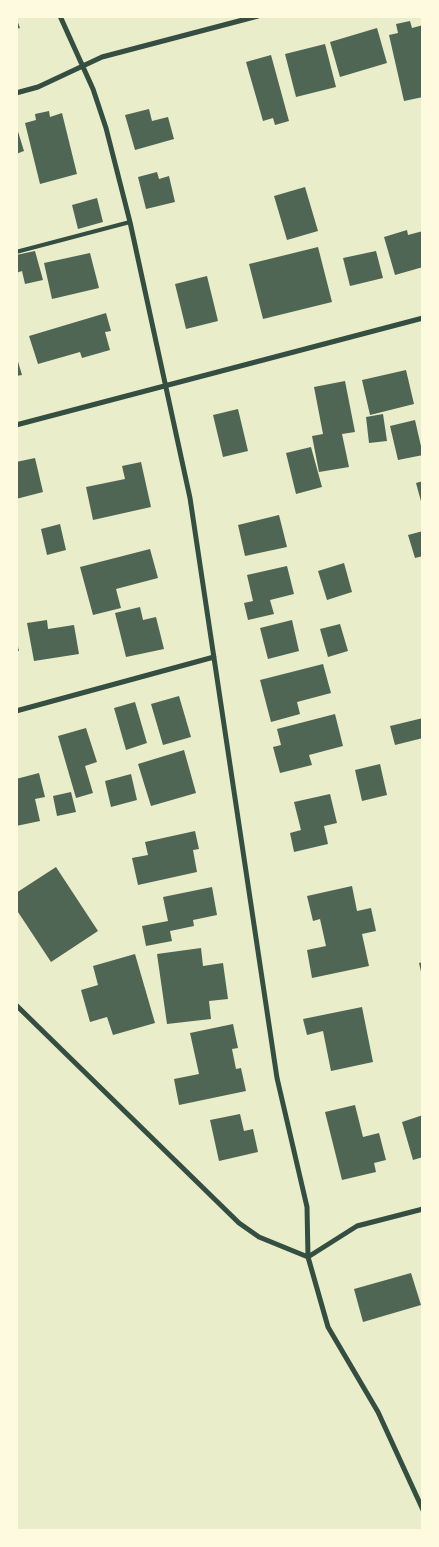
<!DOCTYPE html>
<html>
<head>
<meta charset="utf-8">
<style>
	body { margin:0 }
	#map { position:relative; width:439px; height:1547px; overflow:hidden; background:#e9edc9; font-family:Barlow,sans-serif }
	canvas { display:block }
	.frame { position:absolute; inset:0; border:18px solid #fefae0; pointer-events:none }
</style>
</head>
<body>
<div id="map">
<canvas width="439" height="1547"></canvas>
<div class="frame"></div>
</div>
<script>
const ctx = document.querySelector('canvas').getContext('2d');
ctx.lineJoin = 'round';
function fill(path, color) { ctx.fillStyle = color; ctx.fill(path, 'evenodd'); }
function stroke(path, color, width, dash) { ctx.strokeStyle = color; ctx.lineWidth = width; ctx.lineCap = dash ? 'butt' : 'round'; ctx.setLineDash(dash || []); ctx.stroke(path); }
fill(new Path2D(`
	M16 17 20 28 16 29Z
	M410 21 412 28 423 25V97L404 101 389 35 398 33 396 24Z
	M377 28 387 63 340 77 330 42Z
	M325 44 336 87 296 97 285 54Z
	M271 55 289 121 275 125 273 118 263 121 246 62Z
	M149 109 152 121 168 117 174 139 135 150 125 115Z
	M49 111 50 117 62 113 77 174 40 184 25 123 36 120 35 114Z
	M16 125 24 151 16 154Z
	M157 172 159 179 169 176 175 202 146 209 138 177Z
	M305 187 318 231 287 240 274 196Z
	M97 198 103 222 78 229 72 205Z
	M407 230 408 235 423 231V267L395 275 384 237Z
	M318 247 332 302 263 319 249 264Z
	M35 251 43 280 25 284 22 271 16 273V255Z
	M376 251 383 278 350 286 343 258Z
	M90 253 99 288 52 299 44 263Z
	M207 276 218 321 186 329 175 284Z
	M106 313 111 331 105 332 110 350 82 358 80 352 38 364 29 336Z
	M16 355 22 375 16 376Z
	M406 370 414 404 370 415 362 380Z
	M345 381 355 432 342 434 349 467 319 472 312 436 323 434 314 387Z
	M238 409 248 451 223 457 213 415Z
	M383 414 387 441 369 443 366 417Z
	M415 420 423 455 398 460 390 426Z
	M311 447 322 487 296 494 286 453Z
	M35 458 43 492 16 499V462Z
	M141 462 151 507 93 520 86 487 125 479 122 466Z
	M423 481V505H422L416 483Z
	M279 515 287 547 245 556 238 525Z
	M60 524 66 550 47 555 41 529Z
	M423 531V556L415 558 408 535Z
	M150 549 158 578 116 589 121 608 93 615 80 567Z
	M344 563 352 592 327 600 318 571Z
	M287 566 294 594 270 600 274 614 248 620 244 603 253 601 247 575Z
	M140 607 143 620 156 617 164 649 126 657 115 613Z
	M47 620 48 629 74 625 79 654 34 661 27 623Z
	M292 620 299 651 268 659 260 628Z
	M340 624 348 651 328 657 320 629Z
	M16 638 19 651H16Z
	M323 664 331 693 297 702 300 714 271 722 260 680Z
	M179 696 191 737 163 745 151 704Z
	M135 702 147 743 126 750 114 708Z
	M335 714 343 746 309 755 312 765 280 773 273 747 281 745 277 729Z
	M423 718V738L395 745 390 726Z
	M86 728 97 762 85 766 93 793 76 798 58 736Z
	M184 750 196 793 151 806 138 764Z
	M380 764 387 795 362 801 355 770Z
	M39 773 45 797 35 799 40 821 16 826V779Z
	M131 774 137 800 111 807 105 781Z
	M71 792 76 812 57 816 53 796Z
	M330 794 337 823 324 826 328 844 294 852 290 833 301 830 294 802Z
	M195 831 199 849 193 850 197 872 138 885 132 858 148 855 145 842Z
	M56 867 98 931 51 962 16 909V893Z
	M352 886 357 911 371 908 376 931 362 934 369 966 312 978 307 950 326 946 320 919 313 921 307 896Z
	M212 887 217 915 193 920 194 926 170 931 172 941 146 946 142 926 168 921 163 897Z
	M201 948 203 966 223 963 228 999 209 1001 211 1019 167 1024 157 954Z
	M135 954 155 1023 113 1035 107 1017 90 1022 81 990 98 985 93 966Z
	M423 962V976H422L419 963Z
	M362 1007 373 1062 331 1071 323 1031 307 1035 303 1019Z
	M233 1024 238 1048 232 1049 236 1069 241 1068 246 1091 179 1105 174 1079 199 1074 190 1033Z
	M355 1105 363 1137 379 1133 386 1160 374 1163 376 1172 342 1180 325 1112Z
	M240 1114 244 1131 253 1129 258 1152 219 1161 210 1120Z
	M423 1115V1157L413 1160 402 1122Z
	M411 1273 421 1305 363 1322 354 1289Z`), '#4f6655');
stroke(new Path2D(`
	M16 252 130 222`), '#344e41', 4);
stroke(new Path2D(`
	M60 16 93 89 106 128 130 222 190 498 277 1078 307 1207 308 1257 328 1327 378 1412 423 1510
	M16 93 38 87 102 57 258 16
	M16 425 423 318
	M16 711 214 657
	M16 1005 239 1223 259 1237 308 1257
	M308 1257 357 1226 423 1209`), '#344e41', 5);
</script>
</body>
</html>
